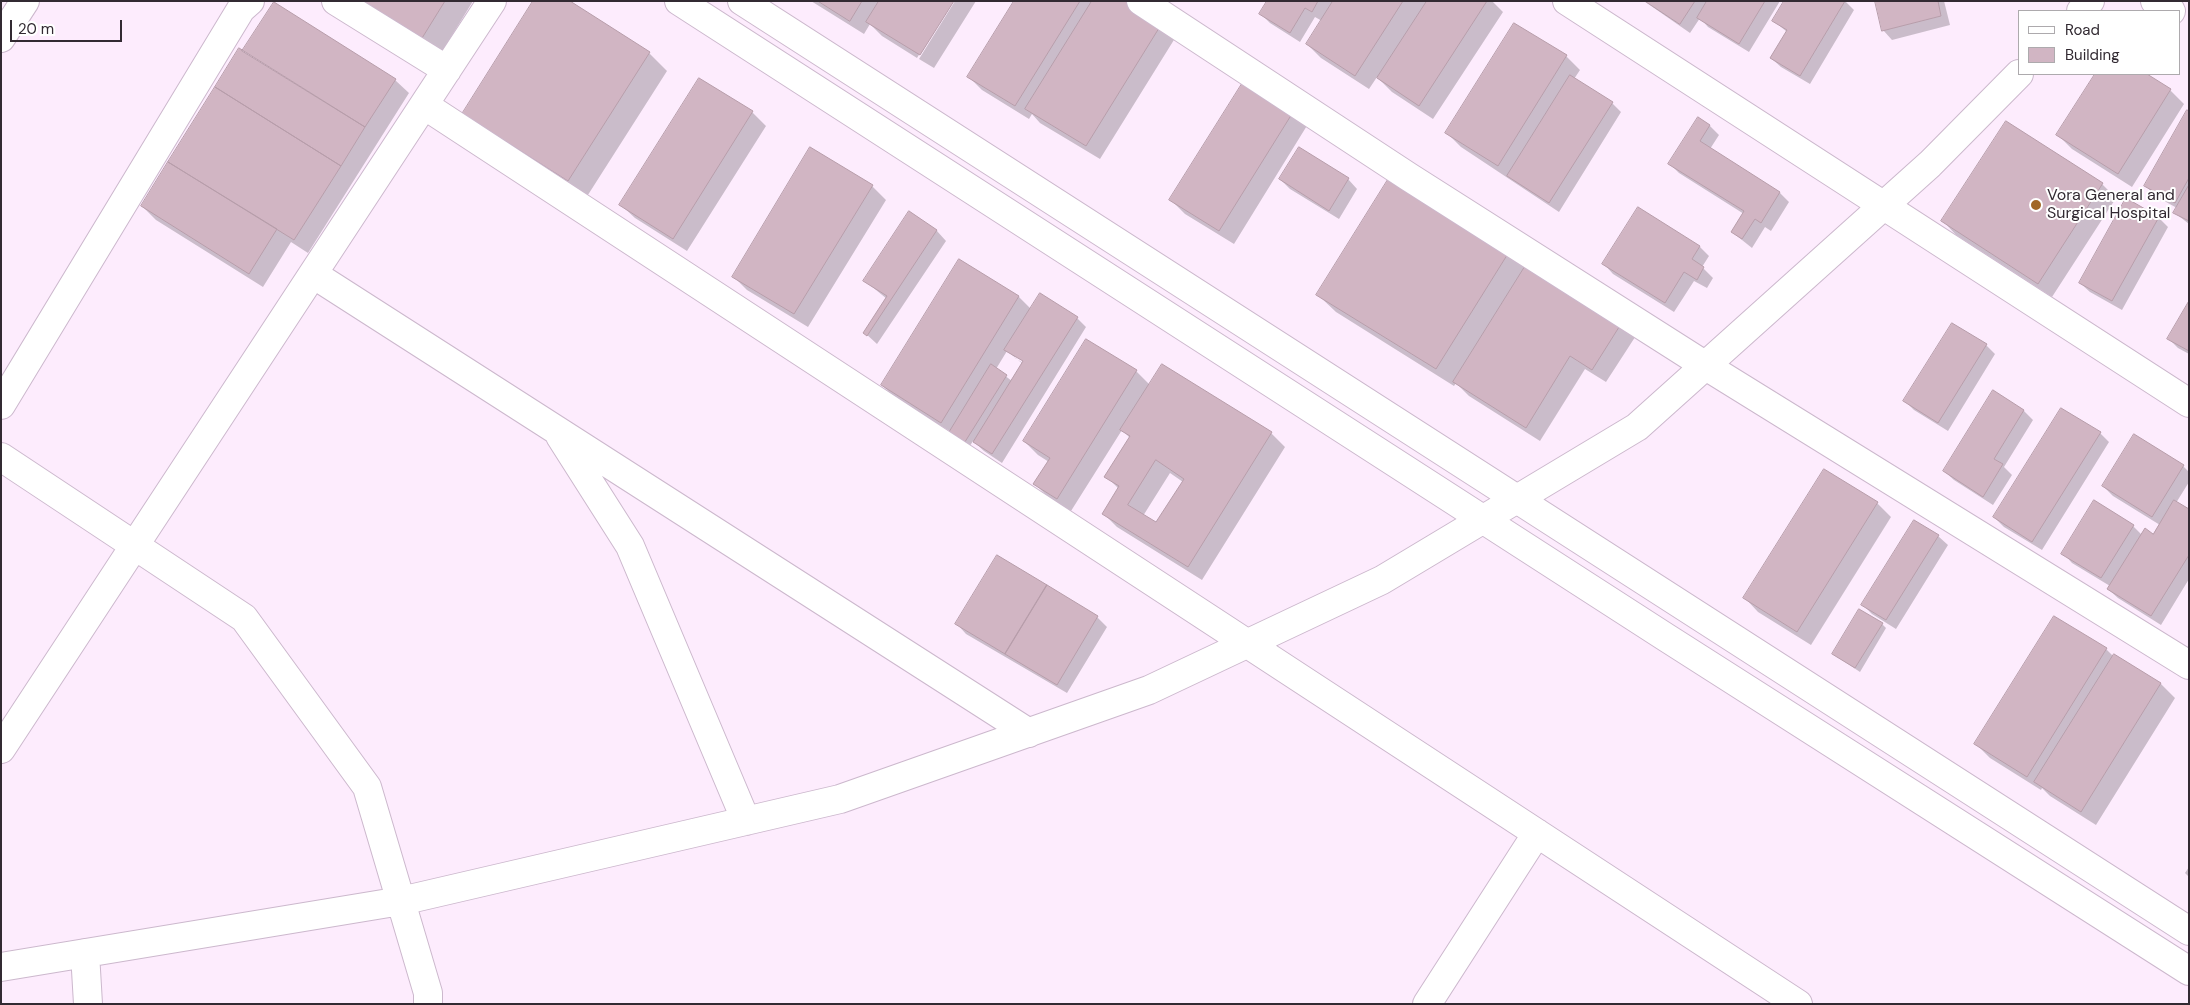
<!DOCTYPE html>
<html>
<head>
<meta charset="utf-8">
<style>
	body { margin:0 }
	#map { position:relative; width:2190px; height:1005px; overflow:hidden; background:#fdecfd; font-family:"DM Sans",sans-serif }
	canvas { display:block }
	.frame { position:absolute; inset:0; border:2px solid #322a32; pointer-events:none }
	.legend { position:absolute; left:2018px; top:10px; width:162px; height:65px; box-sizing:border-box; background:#fff; border:1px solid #adaaad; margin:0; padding:6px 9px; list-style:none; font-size:15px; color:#322a32 }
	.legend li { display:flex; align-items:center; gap:10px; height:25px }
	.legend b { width:25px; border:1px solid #adaaad }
	.scale { position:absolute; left:10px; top:20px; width:112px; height:22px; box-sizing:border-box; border:2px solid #322a32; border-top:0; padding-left:6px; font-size:15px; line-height:18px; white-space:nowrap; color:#322a32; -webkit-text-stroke:4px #fff; paint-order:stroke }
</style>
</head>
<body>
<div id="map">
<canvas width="2190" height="1005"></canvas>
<div class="frame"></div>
<ul class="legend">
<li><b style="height:6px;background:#fff"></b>Road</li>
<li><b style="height:14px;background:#d1b5c3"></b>Building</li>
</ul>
<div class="scale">20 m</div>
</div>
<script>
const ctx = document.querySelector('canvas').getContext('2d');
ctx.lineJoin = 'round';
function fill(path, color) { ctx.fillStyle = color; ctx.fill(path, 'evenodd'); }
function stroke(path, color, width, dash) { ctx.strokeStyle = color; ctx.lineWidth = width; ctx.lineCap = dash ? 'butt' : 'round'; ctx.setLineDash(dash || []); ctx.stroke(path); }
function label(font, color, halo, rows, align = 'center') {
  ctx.font = font + ' "DM Sans",sans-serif'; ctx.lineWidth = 4; ctx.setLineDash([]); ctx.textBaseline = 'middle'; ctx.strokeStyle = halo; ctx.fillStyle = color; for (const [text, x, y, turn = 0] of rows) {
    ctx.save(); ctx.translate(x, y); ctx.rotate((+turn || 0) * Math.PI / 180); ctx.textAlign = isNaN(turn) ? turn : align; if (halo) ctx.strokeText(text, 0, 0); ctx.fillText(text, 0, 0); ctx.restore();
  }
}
fill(new Path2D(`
	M344 1H473L437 60Z
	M811 1H952L917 58 882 36 870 24 864 34Z
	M955 1H976L934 68 919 59Z
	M1015 1H1131L1177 35 1100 159 1040 123 1032 114 1029 119 982 90 969 77Z
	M1268 1H1492L1503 12 1433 119 1392 92 1377 77 1369 89 1321 58 1307 44 1322 21 1315 17 1300 42 1270 23 1261 14Z
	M1644 1H1780L1749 52 1708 27 1700 18 1690 33Z
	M1786 1H1845L1854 10 1810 84 1781 67 1771 58 1787 32 1774 21Z
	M1876 1H1944L1950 25 1892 40 1883 30Z
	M649 53 667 71 586 198 481 131Z
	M1566 56 1580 70 1574 79 1612 103 1621 112 1559 212 1461 147 1447 133Z
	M2096 74H2144L2170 90 2184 104 2132 187 2072 149 2058 135Z
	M700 79 752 112 766 126 687 251 635 218 621 205Z
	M395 80 409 93 308 253 291 242 263 287 156 220 142 206Z
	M1246 81 1308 124 1234 244 1185 214 1171 200Z
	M2189 112V224L2175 213 2177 208 2155 196 2146 186Z
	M2006 123 2102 184 2116 198 2052 297 1956 235 1943 221Z
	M1709 125 1719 135 1710 149 1780 193 1789 202 1771 231 1765 227 1752 248 1732 232 1744 214 1679 173 1670 164Z
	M1394 172 1639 331 1606 382 1585 369 1540 441 1469 396 1456 383 1454 386 1336 312 1318 295Z
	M1280 179H1348L1357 189 1339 219 1290 189Z
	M872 186 886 200 808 327 747 290 733 276Z
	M2126 200 2159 218 2168 227 2122 310 2090 292 2080 283Z
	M1638 209 1700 247 1709 256 1702 267 1713 278 1707 288 1694 281 1674 312 1613 274 1604 264Z
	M910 213 937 231 946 241 877 344 865 333 887 299 865 281Z
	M960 261 1019 297 1031 309 1077 318 1086 327 1002 463 984 451 973 441 968 449 951 432 896 399 882 385ZM1007 351 1023 364 1012 381 996 369ZM1015 355 1029 363 1028 366 1015 358Z
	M2189 304V354L2178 348 2169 339Z
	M1986 345 1995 354 1948 431 1914 410 1905 401Z
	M1136 371 1150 385 1271 433 1285 447 1202 580 1117 527 1104 514 1119 489 1106 476 1130 438 1122 430 1071 511 1049 498 1035 484 1049 462 1038 455 1024 441ZM1170 473 1183 482 1156 524 1143 516Z
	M1993 392 2024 411 2033 420 2004 467 2012 475 1993 505 1954 480 1944 471Z
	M2100 433 2109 442 2042 550 2004 527 1994 517Z
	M2134 436 2183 466 2189 472V482L2176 503 2189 511V579L2161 625 2118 598 2108 589 2110 586 2072 563 2063 553 2133 526 2142 535H2154L2160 525 2113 496 2103 486Z
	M1877 503 1891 517 1811 645 1758 612 1745 598Z
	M1938 536 1948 545 1896 629 1872 614 1863 605Z
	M1097 617 1107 627 1067 693 966 634 957 624Z
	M1882 624 1886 628 1860 672 1833 654Z
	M2106 649 2114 657 2161 684 2175 698 2096 825 2050 796 2042 788 2041 790 1990 758 1976 744Z
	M2189 867V877L2185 873Z`), '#0003');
const building = new Path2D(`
	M352 1H445L419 43Z
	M533 1H570L650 52 568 181 462 114Z
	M818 1H862L850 21Z
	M879 1H954L920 55 866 22Z
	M1014 1H1080L1015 106 967 77Z
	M1092 1H1134L1164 20 1086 146 1025 109Z
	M1267 1H1318L1312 12 1305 8 1290 33 1259 14Z
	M1333 1H1403L1355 76 1306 44Z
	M1427 1H1487L1419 106 1377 78Z
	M1645 1H1695L1680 24Z
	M1707 1H1765L1739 44 1697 18Z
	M1784 1H1845L1800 76 1770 58 1787 30 1772 21Z
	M1875 1H1938L1941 16 1882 31Z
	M274 2 396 79 365 127 242 51Z
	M1514 23 1567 55 1498 166 1445 133Z
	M239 48 365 127 341 166 215 87Z
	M2095 74H2147L2171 89 2118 174 2056 135Z
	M1570 75 1613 102 1549 203 1507 176Z
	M699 78 753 111 673 239 619 205Z
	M1245 79 1295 109 1219 231 1169 200Z
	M215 87 341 166 294 240 168 162Z
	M2187 110 2189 111V178L2175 203 2144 186Z
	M1698 117 1710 125 1700 141 1780 192 1761 223 1755 219 1742 239 1731 232 1744 211 1668 164Z
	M2006 121 2103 183 2038 284 1941 221Z
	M810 147 873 185 794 314 732 277Z
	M1299 147 1349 178 1329 211 1279 179Z
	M168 162 277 229 249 274 141 206Z
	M1394 170 1514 244 1436 369 1316 295Z
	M2189 185V221L2173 213Z
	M2126 198 2159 217 2112 301 2079 283Z
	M1638 207 1700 246 1692 259 1704 267 1697 280 1684 272 1665 303 1602 264Z
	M909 211 937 230 867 336 863 333 887 296 863 281Z
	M1531 257 1626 316 1592 370 1570 356 1526 428 1453 382Z
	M959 259 1019 296 941 423 881 385Z
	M1040 293 1078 317 992 454 973 442 1023 361 1004 350Z
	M2189 301V351L2167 339Z
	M1952 323 1987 344 1938 423 1903 401Z
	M1086 339 1137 370 1057 499 1033 484 1050 458 1023 441Z
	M991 364 1007 375 963 445 947 436Z
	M1162 364 1272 432 1188 567 1102 514 1119 486 1104 477 1130 436 1120 430ZM1156 460 1184 479 1156 522 1128 505Z
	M1993 390 2024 410 1994 459 2003 464 1983 497 1943 471Z
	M2061 408 2101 432 2032 542 1993 517Z
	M2134 434 2184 465 2152 517 2102 486Z
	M1824 469 1878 502 1797 632 1743 598Z
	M2094 500 2134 525 2101 578 2061 554Z
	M2174 500 2189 509V555L2151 616 2107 589 2145 528 2153 534Z
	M1914 520 1939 535 1886 620 1861 605Z
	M997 555 1047 585 1005 654 955 624Z
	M1047 585 1098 616 1057 685 1005 654Z
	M1859 609 1883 623 1855 668 1832 654Z
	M2054 616 2107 648 2027 777 1974 744Z
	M2114 654 2161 683 2081 812 2034 782Z`);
fill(building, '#d1b5c3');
stroke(building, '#b79daa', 1);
const minor = new Path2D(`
	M336 1 447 70
	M679 1 1667 638 2189 971
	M742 1 2189 931
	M1141 1 1409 177 1706 366 2189 665
	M1567 1 2189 403
	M2155 1 2171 11
	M2081 11 2090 1
	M1 38 25 1
	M424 105 1798 1004
	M313 274 1029 733
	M1 405 241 9 250 1
	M560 436 630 546 746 821
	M1 457 244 618 367 787 428 993V1004
	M1 749 492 1
	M85 953 88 1004
	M1 967 401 901 840 799 1149 690 1382 580 1637 427 1930 164 2019 74
	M1427 1004 1537 833`);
stroke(minor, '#ccb8cd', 30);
stroke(minor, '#fff', 28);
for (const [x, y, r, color] of [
	[2036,205,6,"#a16726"]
]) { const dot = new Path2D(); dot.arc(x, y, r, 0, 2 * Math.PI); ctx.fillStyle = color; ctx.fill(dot); stroke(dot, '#fff', 2); }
label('16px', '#322a32', '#fff', [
	["Vora General and",2047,196],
	["Surgical Hospital",2047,214]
], 'left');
</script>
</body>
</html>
